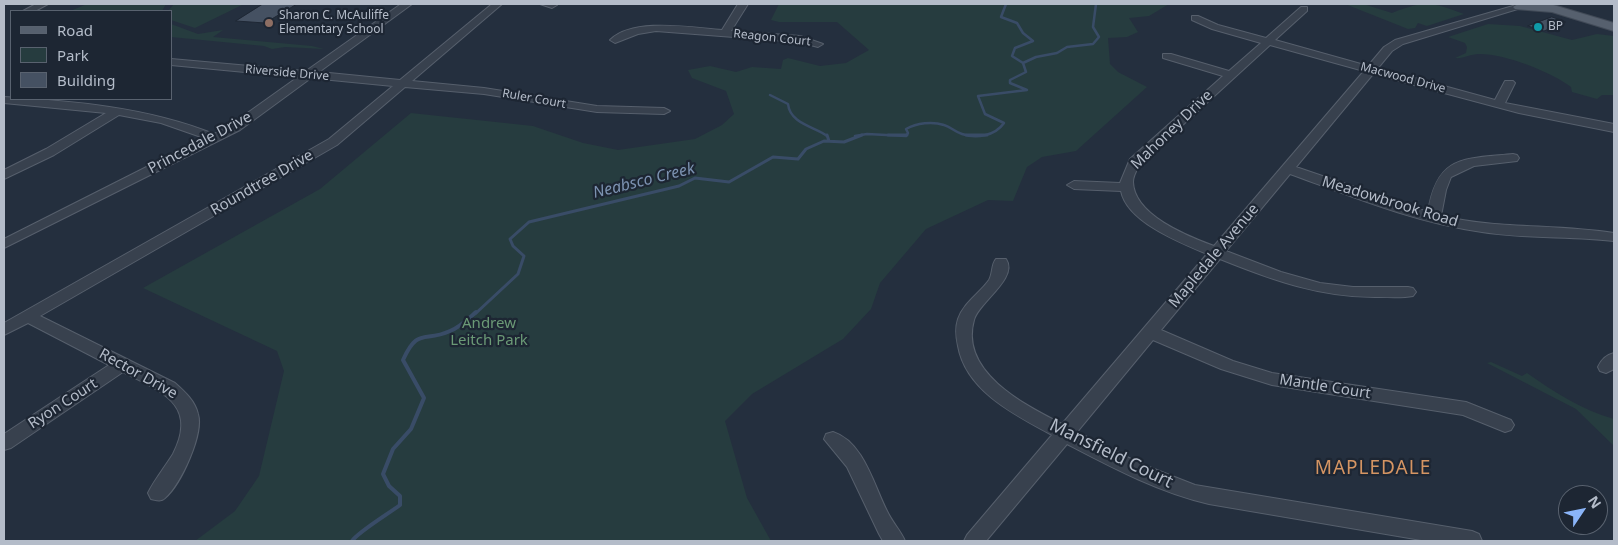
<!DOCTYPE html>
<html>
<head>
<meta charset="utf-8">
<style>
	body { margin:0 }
	#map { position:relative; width:1618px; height:545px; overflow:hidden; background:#242f3e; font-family:"Noto Sans",sans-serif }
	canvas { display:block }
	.frame { position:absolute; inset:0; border:5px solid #b4bcc9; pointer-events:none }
	.legend { position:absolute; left:10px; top:10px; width:162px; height:90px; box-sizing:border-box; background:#1d2633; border:1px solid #59626f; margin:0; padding:6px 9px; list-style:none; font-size:15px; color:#b4bcc9 }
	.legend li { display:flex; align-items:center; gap:10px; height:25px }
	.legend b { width:25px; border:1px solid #59626f }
	.north { position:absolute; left:1558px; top:485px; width:50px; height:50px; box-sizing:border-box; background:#1d2633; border:1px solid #59626f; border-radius:50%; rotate:56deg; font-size:14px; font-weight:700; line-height:20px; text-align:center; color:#b4bcc9 }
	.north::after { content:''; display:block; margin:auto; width:18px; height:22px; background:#8ab4f8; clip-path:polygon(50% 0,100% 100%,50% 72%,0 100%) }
</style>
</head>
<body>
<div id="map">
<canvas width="1618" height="545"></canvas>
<div class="frame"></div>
<ul class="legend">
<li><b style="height:6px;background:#56606e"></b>Road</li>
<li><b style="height:14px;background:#263c3f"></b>Park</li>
<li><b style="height:14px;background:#455162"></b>Building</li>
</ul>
<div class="north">N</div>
</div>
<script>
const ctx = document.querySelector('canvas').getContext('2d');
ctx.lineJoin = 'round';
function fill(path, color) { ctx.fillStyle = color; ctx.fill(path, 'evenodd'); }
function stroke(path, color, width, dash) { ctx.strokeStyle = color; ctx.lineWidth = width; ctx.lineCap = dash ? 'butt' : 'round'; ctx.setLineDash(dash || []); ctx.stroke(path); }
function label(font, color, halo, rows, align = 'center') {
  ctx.font = font + ' "Noto Sans",sans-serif'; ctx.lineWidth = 4.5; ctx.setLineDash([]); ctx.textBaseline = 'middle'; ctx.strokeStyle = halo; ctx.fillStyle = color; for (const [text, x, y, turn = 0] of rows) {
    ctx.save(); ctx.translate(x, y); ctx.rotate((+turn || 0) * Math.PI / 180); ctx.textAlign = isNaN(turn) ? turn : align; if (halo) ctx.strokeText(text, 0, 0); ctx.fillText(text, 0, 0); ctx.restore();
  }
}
fill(new Path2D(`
	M87 4H166L162 11H70Z
	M174 4H244L195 28 171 20V11H168Z
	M779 4H1169L1149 16 1129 18 1138 32 1127 37 1108 38 1110 64 1118 72 1147 87 1076 151 1042 157 1027 167 1013 201 988 200 926 229 880 283 871 309 843 339 752 394 725 421 747 498 771 541H195L235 511 259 476 284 371 277 351 143 288 320 189 411 113 533 126 583 143 618 150 695 139 722 125 734 114 726 91 692 78 688 70 710 66 736 72 752 67 781 69 783 60 788 58 820 66 846 63 869 50 837 22H779L771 20Z
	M1345 4H1363L1392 13C1425 0 1431 2 1464 14L1427 26 1418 23 1415 28 1408 29Z
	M171 24 198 34 223 30 213 37 312 46 324 49 285 47 272 49 264 46 171 37Z
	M1488 24 1520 26 1572 40 1597 34 1614 36V95H1602L1597 99 1572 92 1571 87C1552 72 1503 53 1478 54 1471 54 1463 59 1455 58L1466 53 1467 47 1465 43 1448 37Z
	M1491 362 1522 376 1527 373C1554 392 1582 410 1614 419V446L1576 409 1487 363Z`), '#263c3f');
stroke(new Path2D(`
	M1023 63 1036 57 1057 53 1067 47 1093 44 1099 37 1093 27 1096 4
	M770 95 788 104C790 124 816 127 827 136
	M855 136 867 134 906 136 908 133 906 129C917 123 932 121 944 125 951 127 955 132 962 134 976 139 995 136 1004 123L985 114 978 96 1027 90 1010 83V80L1026 72 1023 63 1012 56 1015 48 1033 41 1023 33 1017 23 1001 17 1006 4`), '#394c67', 2.5);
stroke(new Path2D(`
	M827 135 829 141
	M888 135H907
	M966 135H987
	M475 314 518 274 524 256 513 246 510 239 529 222 679 186 695 178 729 182 773 157 798 159 806 149 824 141 844 142 862 135`), '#394c67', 3);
stroke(new Path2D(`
	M352 541C358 532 388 514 400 505V496L389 486 383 474 393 449 411 429 424 398 403 360C418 327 424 343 450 331 460 327 468 319 476 312`), '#394c67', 4);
const building = new Path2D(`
	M263 4H297L265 23 236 21Z
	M1552 17 1566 22 1544 31 1528 26Z`);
fill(building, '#455162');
stroke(building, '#1f2835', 1);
const minor = new Path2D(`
	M36 4H48L35 11H23Z
	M401 4H412L319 72 400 80 492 4H502L412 81 484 88 597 106 664 108 670 111 664 114 597 112 484 94 405 87 337 145 40 316 175 383C185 392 195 401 198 414 204 434 181 484 165 498 161 502 156 500 151 499L148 493C155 479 165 467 173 454 199 404 160 391 123 372L11 448 4 450V434L109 365 28 323 4 335V323L329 139 393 86 311 78 240 130 4 248V239L204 138 161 123 119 115 54 155 4 179V170L46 149 106 113 4 103V97C72 101 147 107 214 134L232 124 298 77 171 65V59L306 71Z
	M540 4H556L557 5 552 8Z
	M738 4H748L731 31 800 36 823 44 818 47 799 42 656 31 638 34 615 43 610 40C634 17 692 28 722 30Z
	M1520 4H1534L1403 44 1392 51 1378 68 1495 100 1505 81H1513L1515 83 1505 103 1614 124V132L1519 113 1373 74 1296 167 1428 212C1437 155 1463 159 1513 154L1517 155 1519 158 1517 161 1474 166 1451 177 1446 190 1441 216C1499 229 1556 224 1614 233V241C1570 236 1526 239 1482 232 1416 223 1353 197 1290 174L1226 251 1281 272 1320 283 1353 287H1408L1413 288 1416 292 1413 296C1403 298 1390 297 1379 297 1322 298 1272 280 1220 259L1161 330 1233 361 1272 373 1466 402 1511 420 1514 425 1511 430 1505 432 1463 415 1272 385 1221 369 1153 340 1077 432 1139 463 1195 485 1472 531 1479 534 1482 541H1427L1209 504C1158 492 1113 468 1067 444L986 541H964L967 535 1052 435C1015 415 966 391 958 346 956 337 955 328 958 319 964 302 979 294 989 280 993 273 991 265 996 259H1006C1019 278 978 303 974 320 959 372 1025 405 1062 424L1207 254C1181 243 1127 222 1121 191L1074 189 1067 185 1074 181 1120 183 1130 159 1223 76 1163 58V54H1171L1229 71 1261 43 1212 29 1192 20V16H1198L1218 25 1266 38 1301 7H1307V11L1275 40 1368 66 1384 47 1395 40ZM1270 45 1364 71 1214 246C1187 236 1134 215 1133 182 1133 176 1137 169 1140 164Z
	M1614 353V369L1606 373 1600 371 1598 367C1601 360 1606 355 1614 353Z
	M833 432C864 442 874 486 887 511 892 522 901 531 905 541H883L879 534 847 467 824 439 826 434Z`);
const major = new Path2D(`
	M1518 4H1550L1614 23V31L1552 12 1515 9 1513 7Z`);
stroke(minor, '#565f6c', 2);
stroke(major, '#414a57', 2);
fill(minor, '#38414e');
fill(major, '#56606e');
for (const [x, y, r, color] of [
	[269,23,5,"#8d6e63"],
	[1538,27,5,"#0f9aa8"]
]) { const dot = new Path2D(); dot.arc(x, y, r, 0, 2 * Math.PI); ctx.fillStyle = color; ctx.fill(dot); stroke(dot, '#1d2633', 2); }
label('12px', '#b4bcc9', '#1d2633', [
	["Sharon C. McAuliffe",279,16],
	["Elementary School",279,30],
	["BP",1548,27]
], 'left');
label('12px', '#b4bcc9', '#1d2633', [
	["Reagon Court",772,38,6],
	["Riverside Drive",287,73,5],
	["Macwood Drive",1403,78,15],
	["Ruler Court",534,99,10]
]);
label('15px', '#b4bcc9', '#1d2633', [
	["Mahoney Drive",1172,130,-44],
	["Princedale Drive",200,143,-28],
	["Roundtree Drive",262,183,-30],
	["Meadowbrook Road",1390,202,17],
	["Mapledale Avenue",1214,256,-50],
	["Rector Drive",138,374,29],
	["Mantle Court",1325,387,9],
	["Ryon Court",63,404,-33]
]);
label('15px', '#6b9a76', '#1d2633', [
	["Andrew",489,324],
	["Leitch Park",489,341]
]);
label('italic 16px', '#7c92b1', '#1d2633', [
	["Neabsco Creek",644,181,-14]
]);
label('18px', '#b4bcc9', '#1d2633', [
	["Mansfield Court",1111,454,26]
]);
ctx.letterSpacing = '1px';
label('19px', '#d59563', '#1d2633', [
	["MAPLEDALE",1373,469]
]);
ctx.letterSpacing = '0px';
</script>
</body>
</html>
